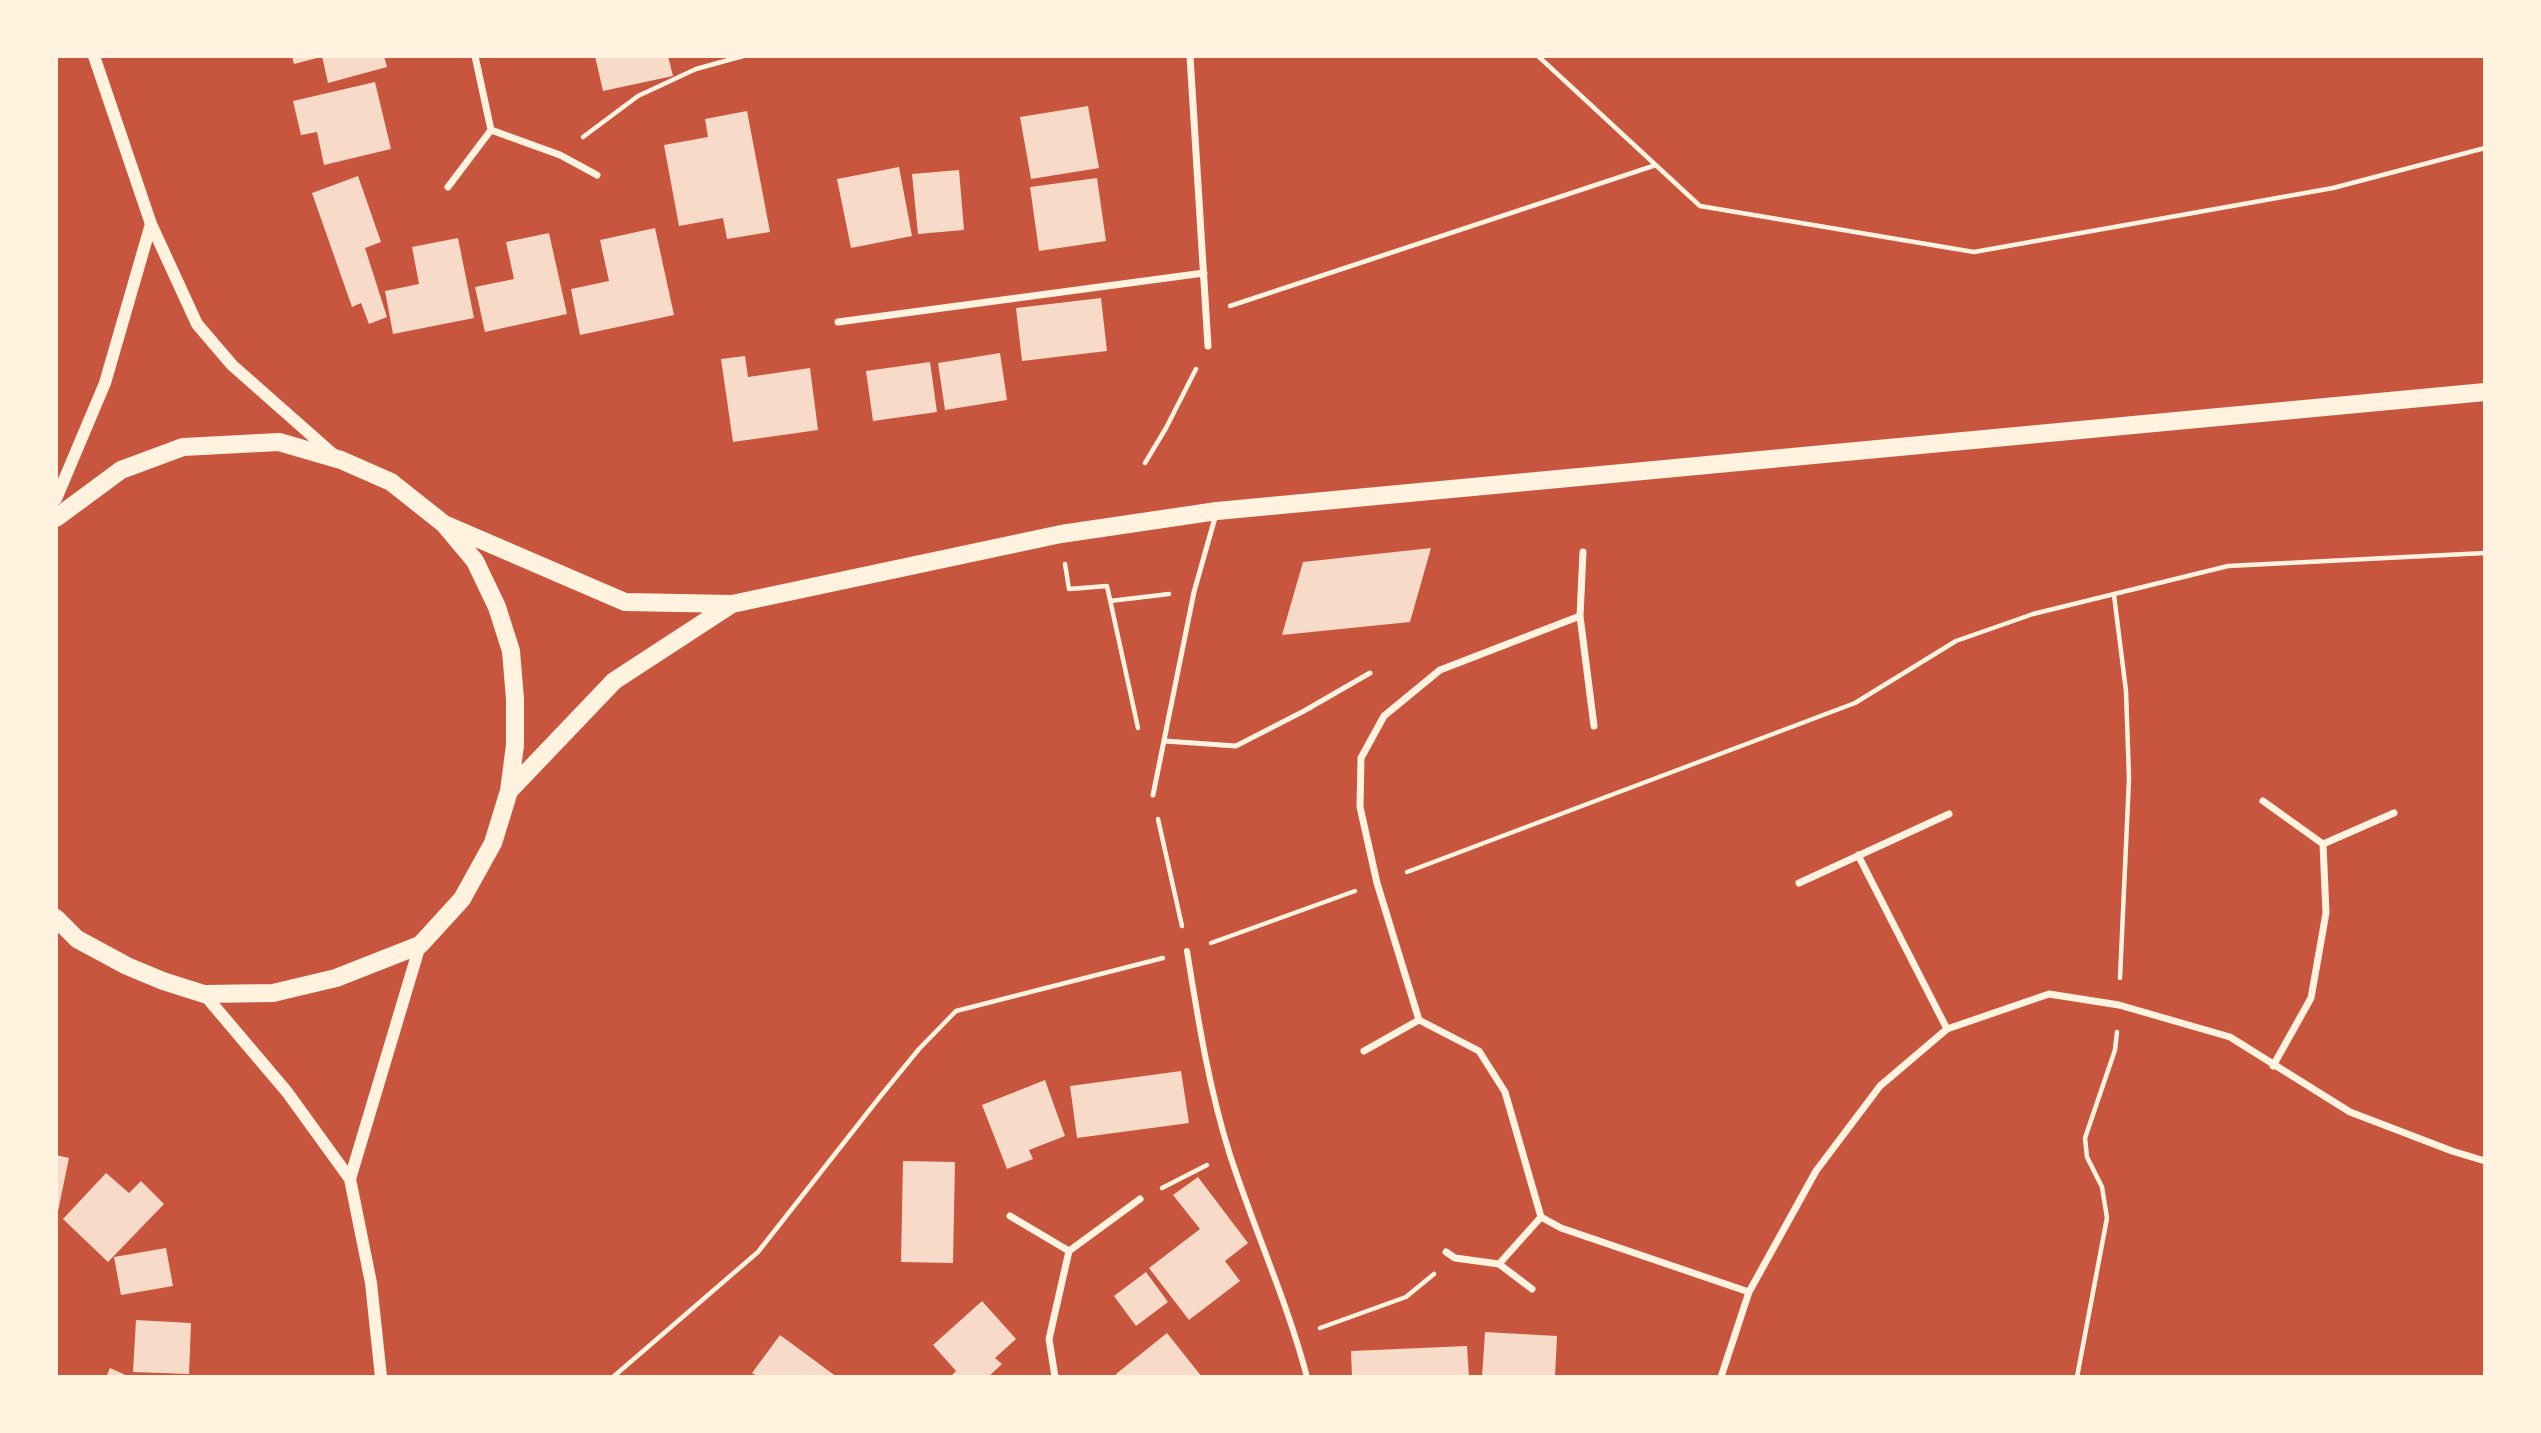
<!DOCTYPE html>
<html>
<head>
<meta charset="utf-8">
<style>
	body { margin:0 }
	#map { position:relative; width:2541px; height:1433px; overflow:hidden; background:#c8553d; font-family:"Exo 2",sans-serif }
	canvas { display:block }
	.frame { position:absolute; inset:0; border:58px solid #fff3e0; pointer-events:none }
</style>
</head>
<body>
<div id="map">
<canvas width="2541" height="1433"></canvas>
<div class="frame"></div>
</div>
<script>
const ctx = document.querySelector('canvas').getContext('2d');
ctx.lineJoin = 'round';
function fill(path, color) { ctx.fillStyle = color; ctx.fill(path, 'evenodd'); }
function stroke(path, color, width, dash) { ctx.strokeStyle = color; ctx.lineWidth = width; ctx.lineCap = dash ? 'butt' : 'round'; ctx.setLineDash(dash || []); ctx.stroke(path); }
fill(new Path2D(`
	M292 56H321V57L294 64Z
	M322 56H384L387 67 328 83Z
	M595 56H668L673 76 603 91Z
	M375 82 391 149 324 165 317 132 301 135 293 101Z
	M1088 106 1099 168 1031 179 1020 117Z
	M747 111 770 232 727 239 723 218 679 226 664 145 708 137 705 119Z
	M899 167 912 236 851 248 837 179Z
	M959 170 964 230 918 234 912 174Z
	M358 176 381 242 365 248 387 317 369 324 361 303 352 307 312 193Z
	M1097 178 1106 241 1039 251 1030 187Z
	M655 228 674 315 580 335 571 289 609 281 600 240Z
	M549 233 567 314 485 332 475 287 514 279 506 242Z
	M458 238 474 318 393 334 385 291 419 284 412 247Z
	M1101 298 1107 351 1022 361 1016 308Z
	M1000 353 1007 400 945 410 938 363Z
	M745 356 748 377 810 368 818 430 733 442 721 359Z
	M930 362 937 412 873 421 866 371Z
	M1431 548 1410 622 1282 635 1303 562Z
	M1181 1071 1189 1123 1077 1138 1070 1086Z
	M1045 1080 1065 1136 1029 1150 1033 1159 1007 1169 982 1105Z
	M56 1155 69 1158 57 1216H56Z
	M903 1161 955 1162 953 1263 901 1262Z
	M106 1173 129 1193 141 1181 164 1204 108 1262 63 1219Z
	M1198 1177 1248 1243 1225 1261 1240 1281 1189 1320 1149 1268 1200 1229 1173 1195Z
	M166 1248 173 1286 121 1295 114 1257Z
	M1146 1272 1168 1302 1136 1326 1114 1296Z
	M982 1301 1016 1339 995 1358 1002 1364 988 1377H950L956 1371 933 1345Z
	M136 1320 191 1323 189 1374 133 1372Z
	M1485 1332 1557 1336 1555 1377H1482Z
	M1167 1333 1202 1377H1118L1116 1374Z
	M780 1335 837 1377H758L752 1373Z
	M1467 1346 1469 1377H1352L1351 1351Z
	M110 1368 130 1377H106Z`), '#f7dbc8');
stroke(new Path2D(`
	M1538 56 1700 206 1974 252 2333 188 2485 148
	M583 137 638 96 696 69 743 56
	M1230 306 1656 165
	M1145 463 1166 428 1196 369
	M1065 564 1069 589 1107 586 1138 728
	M2114 595 2126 691 2129 779 2120 978
	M1110 601 1169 594
	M1158 819 1182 926
	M1407 872 1855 703 1956 641 2033 614 2228 566 2485 553
	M1211 943 1355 891
	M1162 1188 1207 1165
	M1320 1328 1406 1297 1434 1274
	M613 1377 758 1252 879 1098 919 1049 956 1011 1163 958
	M2077 1377 2107 1218 2102 1187 2087 1157 2085 1138 2115 1050 2117 1032`), '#fff3e0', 4.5);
stroke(new Path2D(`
	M1165 741 1236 746 1304 711 1370 673
	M1153 795 1194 592 1216 514`), '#fff3e0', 5);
stroke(new Path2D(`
	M1187 951C1198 1019 1209 1089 1230 1155 1254 1229 1287 1301 1307 1377`), '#fff3e0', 6);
stroke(new Path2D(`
	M475 56 491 130
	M1190 56 1208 346
	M448 187 491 130 560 155 597 175
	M838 322 1204 273
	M1583 552 1580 616 1594 726
	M1580 616 1440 670 1384 716 1361 758 1360 807 1377 883 1419 1020 1479 1051 1505 1092 1541 1217 1561 1228 1749 1292
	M2263 801 2323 844 2394 813
	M1858 855 1947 1029
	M1799 883 1949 814
	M1364 1051 1419 1020
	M2273 1066 2311 998 2326 913 2323 844
	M1010 1216 1069 1251 1140 1199
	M1446 1252 1455 1258 1499 1264 1532 1289
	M1499 1264 1541 1217
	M1055 1377 1049 1339 1069 1251
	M1721 1377 1749 1292 1816 1171 1880 1086 1947 1029 2049 994 2119 1005 2230 1037 2350 1112 2452 1151 2485 1161`), '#fff3e0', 7);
stroke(new Path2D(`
	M94 56 151 224 197 324 232 365 335 456
	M56 499 105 383 151 224
	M204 994 287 1092 350 1179 371 1283 381 1377
	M350 1179 420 945`), '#fff3e0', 12);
stroke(new Path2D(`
	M56 518 121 470 183 447 279 442 341 460 391 482 444 524 475 561 497 607 511 651 515 699V745L509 791 493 843 462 899 420 945 336 978 273 993 204 994 163 981 127 966 77 939 56 918
	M444 524 625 602 732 604 1061 534 1217 511 2485 392
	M509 791 614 681 732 604`), '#fff3e0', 18);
</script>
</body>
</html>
